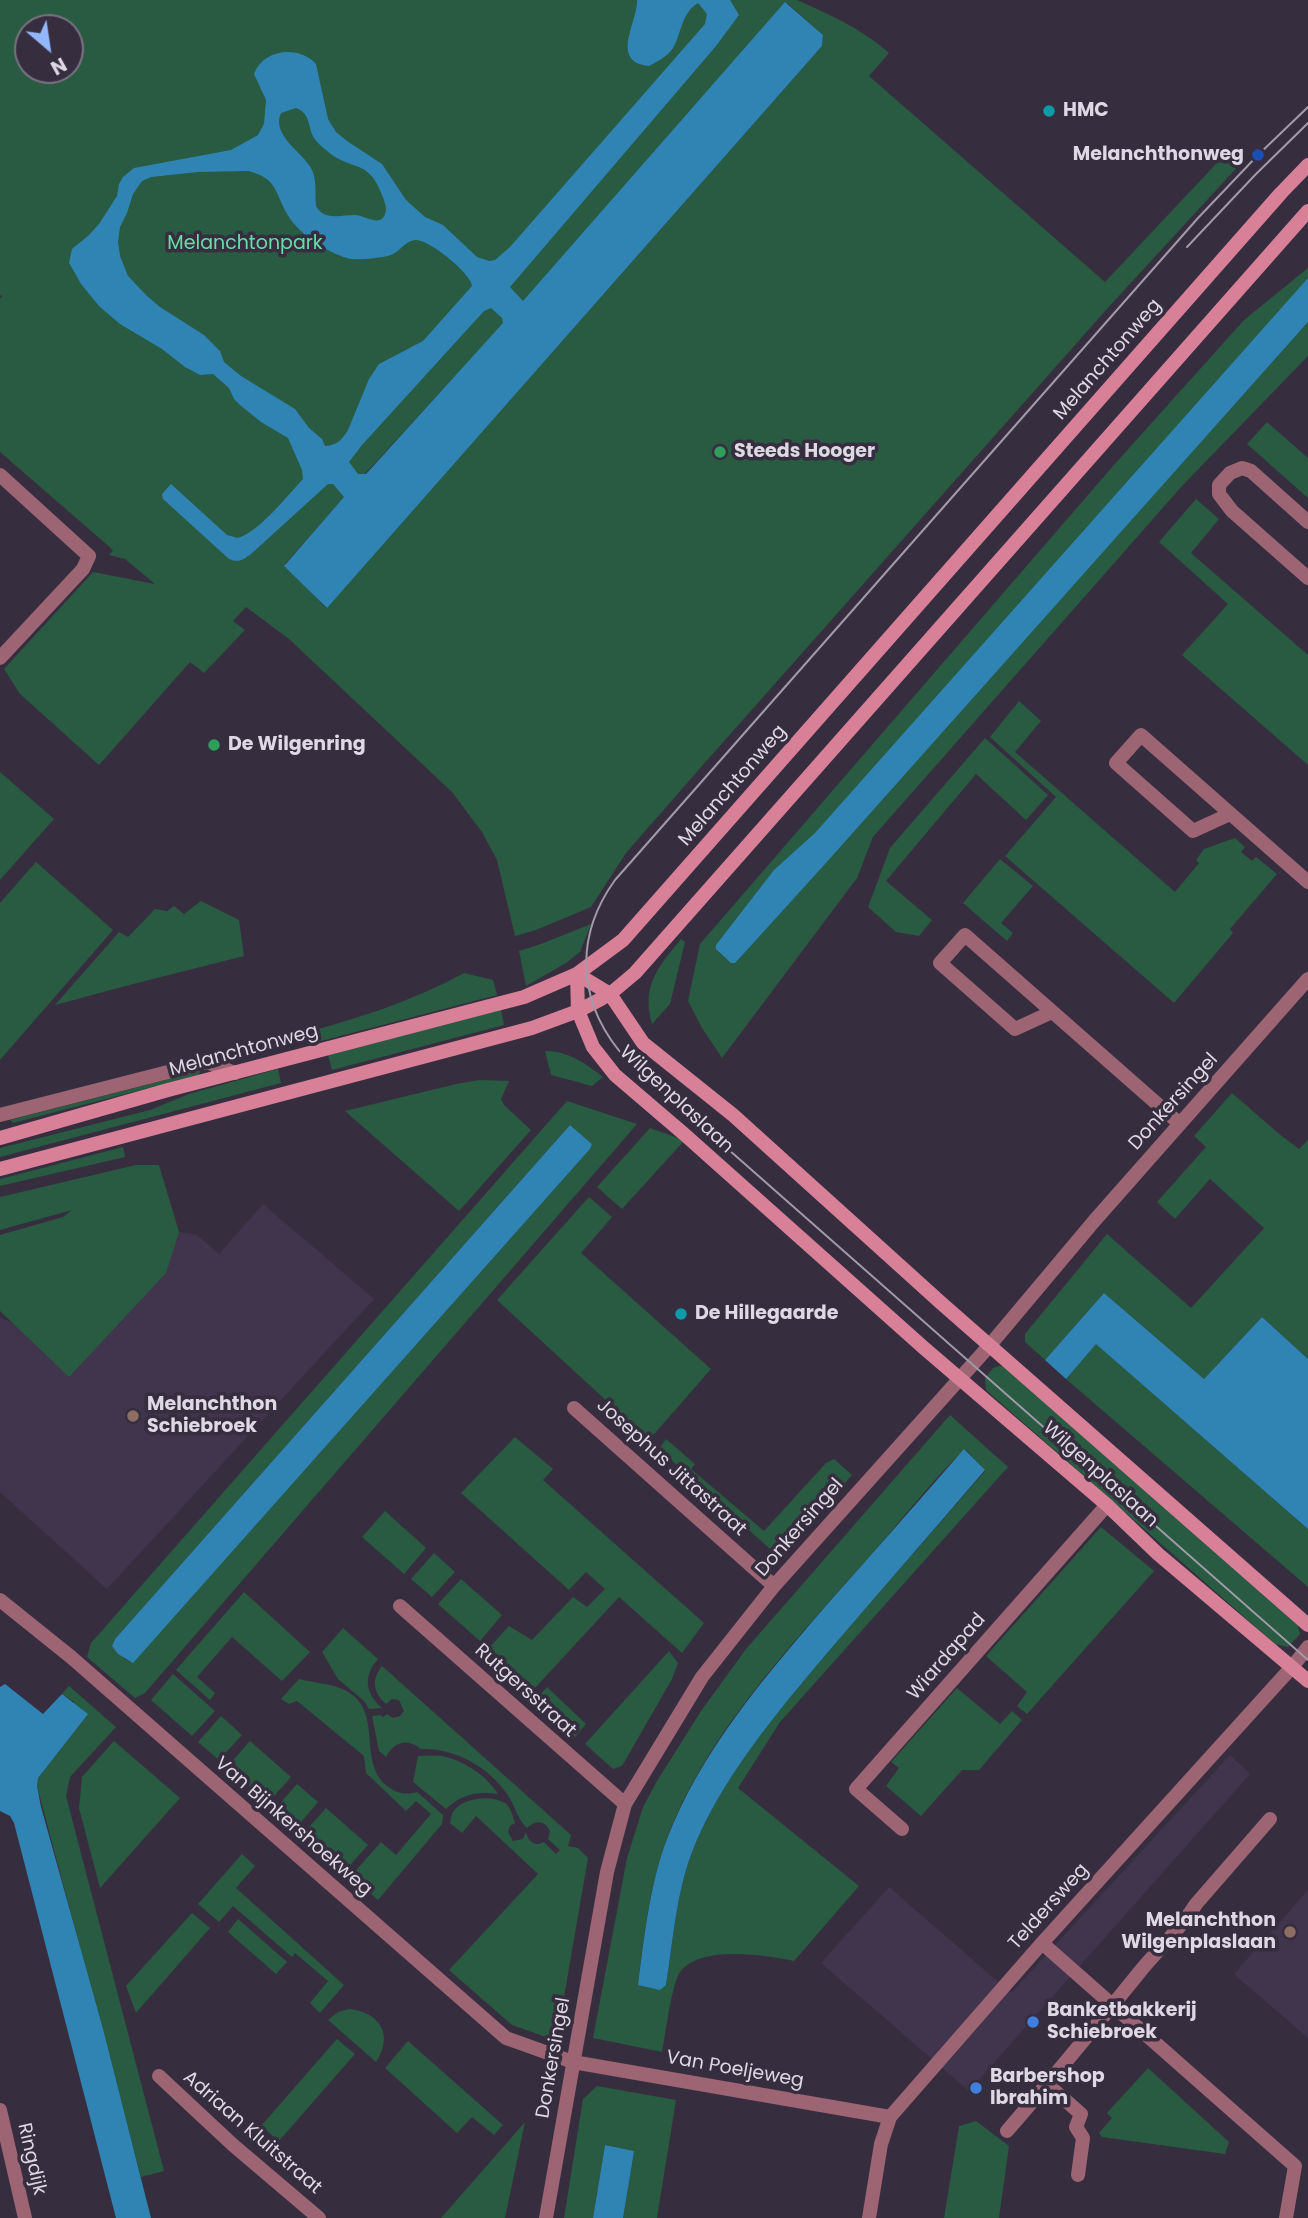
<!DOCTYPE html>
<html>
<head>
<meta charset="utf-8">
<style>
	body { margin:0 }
	#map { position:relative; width:1308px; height:2218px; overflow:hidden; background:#362e3f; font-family:Poppins,sans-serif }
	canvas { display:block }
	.north { position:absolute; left:14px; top:14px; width:70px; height:70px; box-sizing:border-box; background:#362e3f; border:2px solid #797281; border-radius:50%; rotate:151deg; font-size:19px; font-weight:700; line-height:28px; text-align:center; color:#ddd8e4 }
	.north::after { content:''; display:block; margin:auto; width:24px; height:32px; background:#93b7fd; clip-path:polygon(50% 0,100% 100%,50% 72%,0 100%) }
</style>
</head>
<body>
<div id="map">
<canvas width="1308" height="2218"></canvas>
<div class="north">N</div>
</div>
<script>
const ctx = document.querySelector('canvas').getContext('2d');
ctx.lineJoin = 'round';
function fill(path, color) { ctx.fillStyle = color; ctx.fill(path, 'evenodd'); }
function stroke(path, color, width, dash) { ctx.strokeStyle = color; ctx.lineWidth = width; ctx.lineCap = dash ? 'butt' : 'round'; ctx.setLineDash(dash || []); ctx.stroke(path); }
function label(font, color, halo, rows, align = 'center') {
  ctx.font = font + ' Poppins,sans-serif'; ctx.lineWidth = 7; ctx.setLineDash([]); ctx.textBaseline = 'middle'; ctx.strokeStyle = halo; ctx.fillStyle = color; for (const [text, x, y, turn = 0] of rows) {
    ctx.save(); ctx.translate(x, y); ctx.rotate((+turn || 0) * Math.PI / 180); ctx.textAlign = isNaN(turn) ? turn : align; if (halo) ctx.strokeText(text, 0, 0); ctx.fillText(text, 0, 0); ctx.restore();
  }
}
fill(new Path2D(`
	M263 1204 374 1299 107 1589 0 1492V1317L46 1340 161 1241 179 1232 197 1235 219 1254Z
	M1230 1755 1250 1774 969 2091 821 1963 889 1887 1011 1993Z
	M1308 1890V2038L1234 1974Z`), '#40354c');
fill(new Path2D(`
	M0 0H797C830 15 861 28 889 53L869 76 1105 282 1229 150 1241 163 1106 310 710 757 626 853 591 907 536 930 515 936 497 860 482 832 452 792 289 639 246 607 233 621 245 630 204 673 190 662 99 765 20 694 4 669 93 572 155 584 125 559 109 555 113 550 0 452V299L2 296 0 295ZM787 3 823 35 822 46 326 608 285 564 364 475 527 298 687 114ZM28 28H70V70H28Z
	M1308 268V278L735 963 1308 322V356L1182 486 873 837 857 878 722 1058 702 1028 688 1001 700 944 1113 466 1244 320Z
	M1267 422 1308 458V498L1247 444Z
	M1196 499 1219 519 1191 553 1308 655V765L1182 655 1228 604 1159 542Z
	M1019 701 1041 721 1015 752 1175 892 1199 863 1196 860 1204 849 1235 838 1245 847 1241 852 1252 861 1256 857 1277 874 1230 929 1233 933 1174 1003 1005 856 1056 797 990 737Z
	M985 738 1048 795 1026 820 976 774 886 881 932 920 919 936 896 932 868 907 890 848Z
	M0 772 54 819 0 880Z
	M1000 859 1033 886 1001 923 1013 933 1007 941 963 903Z
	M36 862 113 930 0 1060V903Z
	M201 901 239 920 244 956 137 983 55 1005 119 932 128 937 155 909 167 911 174 906 184 914Z
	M591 924 580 952 566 963 526 986 519 951 541 944Z
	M681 939 685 942 670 1004 652 1024C641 986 658 967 681 939Z
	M464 973 493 980 497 995 321 1041 304 1033C359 1018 413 1001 464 973Z
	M501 1010 504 1025 332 1070 328 1055Z
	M545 1051C568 1051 585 1063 603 1077L592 1086 551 1075Z
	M278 1069 281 1083 0 1157V1148L150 1110 189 1094Z
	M200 1071 199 1075 13 1123 10 1120Z
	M479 1080 509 1081 501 1099 504 1105 531 1130 459 1211 345 1111 456 1084Z
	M1232 1093 1278 1133 1299 1149 1308 1140V1359L1262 1317 1204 1379 1104 1293 1045 1360 1025 1342V1334L1107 1234 1191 1308 1264 1228 1210 1179 1175 1219 1157 1202 1206 1147 1194 1136Z
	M567 1101 637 1124 145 1693 135 1698 87 1657 91 1643ZM570 1125 592 1144 590 1149 133 1662 125 1659 112 1646 115 1639Z
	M650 1128 678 1138 683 1142 622 1209 597 1187Z
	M123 1147 125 1157 0 1186V1179Z
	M136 1165H159L179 1232 166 1273 69 1377 0 1311V1235L63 1217 72 1210 0 1230V1197Z
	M589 1197 612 1217 581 1253 711 1369 649 1440 497 1300Z
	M1096 1343 1308 1529V1587L1066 1379Z
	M999 1366H1007L1297 1621 1300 1634 1288 1647 1275 1644 986 1390 985 1378 993 1368Z
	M950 1415 1008 1467 780 1722 738 1788 859 1886 794 1961C766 1955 691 1943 677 1978 670 1997 666 2031 662 2052L593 2038 627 1858 643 1807 657 1781 701 1711 746 1649ZM965 1449 985 1471C933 1531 880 1591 828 1652 778 1711 718 1782 691 1855 676 1896 673 1942 666 1985L638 1984C644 1936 650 1884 667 1839 707 1732 795 1641 870 1556 901 1521 931 1481 965 1449Z
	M515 1437 553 1469 543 1480 704 1623 682 1653 619 1597 534 1689 487 1650 509 1626 532 1640 573 1597 587 1607 605 1589 586 1572 569 1590 461 1493Z
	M666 1439 695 1464 691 1469 764 1531 826 1463 834 1459 852 1475 780 1558 659 1449Z
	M385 1511 426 1548 404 1574 362 1537Z
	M1101 1527 1154 1571 1027 1714 1017 1706 1027 1692 986 1656Z
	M434 1553 455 1572 432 1597 411 1579Z
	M461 1579 502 1615 480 1641 438 1604Z
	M244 1592 310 1652 282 1681 232 1637 197 1677 215 1693 210 1700 176 1670Z
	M343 1628 378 1659C363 1676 365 1693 382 1708L369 1709 364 1701 338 1679 322 1652Z
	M669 1651 678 1663 672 1679 622 1766 613 1769 585 1744Z
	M382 1666 571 1835 568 1846 578 1848 588 1858 558 2032 546 2037 512 2025 449 1970 538 1874 476 1816 462 1833 450 1823C451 1820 451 1815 453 1812 461 1798 491 1794 505 1803 511 1807 513 1817 515 1823L510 1826 508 1832 513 1841 523 1839 526 1832C528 1842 535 1847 544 1842L556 1854 560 1850 548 1839 550 1831C544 1820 536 1820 527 1828 517 1819 515 1805 507 1794 488 1766 454 1748 421 1749 408 1738 394 1741 386 1757L379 1751 372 1716 380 1715 383 1717 387 1714 393 1718 400 1716 404 1711 399 1700 392 1699 386 1704C373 1692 371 1680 382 1666Z
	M173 1674 215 1711 192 1736 151 1700Z
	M299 1679C318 1684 339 1683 355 1697 380 1720 359 1764 387 1786 398 1794 405 1795 417 1792L443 1815 442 1824 378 1900 351 1876 381 1842 396 1855 431 1814 416 1801 406 1811 366 1773 364 1756 297 1701 289 1704 281 1699Z
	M69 1686 116 1727 70 1777 66 1796 164 2171 141 2177 37 1786 38 1778 46 1766 74 1702 62 1694Z
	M547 1687 586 1724 575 1737 542 1707 538 1697Z
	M957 1688 1000 1724 1012 1711 1022 1720 979 1770H962L921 1816 886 1786 899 1768 891 1762Z
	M221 1716 242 1735 219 1760 198 1742Z
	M114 1741 180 1798 100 1888 79 1808 82 1777Z
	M250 1741 291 1777 268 1803 227 1767Z
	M418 1756C426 1756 434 1755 442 1756 463 1760 487 1776 498 1794 478 1791 461 1794 446 1809L413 1782Z
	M297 1784 318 1802 296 1828 275 1809Z
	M326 1808 368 1845 345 1871 303 1834Z
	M242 1854 255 1866 236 1888 344 1985 320 2013 310 2003 328 1981 295 1953 292 1957 233 1906 219 1922 198 1904Z
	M192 1913 210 1928 136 2013 126 1986Z
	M238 1919 287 1962 276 1974 228 1932Z
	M349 2009C380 2012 394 2035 376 2062L328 2020 338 2012Z
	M337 2039 355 2054 279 2141 261 2126Z
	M408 2041 503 2125 494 2135 472 2117 457 2133 385 2068Z
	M1148 2068 1229 2142 1225 2154 1102 2137 1099 2133 1112 2118 1107 2113Z
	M597 2086 676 2100 657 2218H623L633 2151 605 2145 593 2218H564L583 2099Z
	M976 2121 1009 2146 999 2218H944L959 2126Z
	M525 2122 505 2218H441Z`), '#295a42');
fill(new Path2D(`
	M637 0H730L739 15 716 46 510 287 523 301 785 2 823 35 822 46 327 608 284 566 344 497 333 484H328L251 554C243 560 239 563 229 559L163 499 162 494 171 484 227 535 238 538C261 530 286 497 303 479L302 470 288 438 261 422 240 405 234 399 229 388 213 374 200 375 185 367 162 349 120 324 99 306 81 284 72 268 69 263 72 249 89 235 99 224 117 196 119 184 123 177 134 168 231 150 258 135 264 124 266 100 254 74C263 49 299 45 316 64L328 119 336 132 347 141 382 164 406 200 425 217 443 225 477 257 489 261 495 260 510 247 705 24 707 14 698 3C681 13 682 33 673 48 667 57 658 61 649 66 609 62 638 22 637 0ZM296 108C309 113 308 123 312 134 314 140 321 146 326 150 350 172 368 157 382 195 384 200 386 205 386 210 383 230 365 215 355 215 341 215 324 221 316 206 315 194 317 178 311 168 302 152 271 135 281 113ZM248 171C279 178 275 196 289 217 299 234 331 255 351 259 359 260 386 258 393 254 401 250 406 240 416 240 428 239 471 273 472 286L423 341 379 364 369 379 348 430C342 440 337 445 325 446L322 439 309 428 295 409 241 376 224 362 220 351 204 335 160 307 147 296 128 276 120 256 118 242 120 227 127 213 133 194 142 181 151 177 198 172ZM491 308 502 318 503 323 366 474H358L349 462 362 445 484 311Z
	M1308 278V322L825 864 747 950 735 963H731L716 949V945L774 870 815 833Z
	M570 1125 592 1144 590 1149 133 1663 118 1654 112 1646 115 1639Z
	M1104 1293 1204 1379 1262 1317 1308 1359V1529L1096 1344 1066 1379 1045 1360Z
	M964 1449 985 1470C933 1531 880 1591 828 1652 778 1711 718 1782 691 1855 676 1896 673 1942 666 1985L660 1990 638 1985C644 1938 650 1883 667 1839 701 1751 763 1679 824 1608 871 1555 918 1502 964 1449Z
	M5 1684 43 1714 62 1694 88 1714 38 1778 37 1786 41 1807 103 2029 151 2218H116L14 1823 10 1816 0 1811V1687Z
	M605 2145 634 2151 623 2218H593Z`), '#3084b3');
stroke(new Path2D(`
	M0 475 89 556 83 569 0 658
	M1308 522 1251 471 1242 468 1230 473 1219 485V494L1232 511 1308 578
	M1230 814 1193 831 1116 763 1141 735 1308 882
	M1052 1012 1015 1029 940 963 965 935 1180 1124
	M0 1115 207 1062 235 1073
	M574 1408 774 1586
	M0 1600 71 1657 506 2038 573 2062 890 2117
	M400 1606 625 1804
	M902 1829 856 1789 1107 1505
	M1042 1943 1295 2166 1286 2218
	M159 2076 233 2145 319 2218
	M1047 2084 1081 2114 1076 2127 1083 2138 1078 2175
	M0 2110 25 2218
	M1007 2131C1052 2079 1095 2027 1138 1974 1157 1950 1180 1930 1196 1904L1270 1819
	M546 2218 607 1872 625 1804 702 1677 774 1586 990 1345 1095 1220 1308 979
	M869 2218 881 2144 890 2117 1042 1943 1292 1667 1308 1647`), '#9d6574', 14);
stroke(new Path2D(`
	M577 974 578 1011 593 1047 615 1075 684 1134 924 1348 1107 1505 1158 1554 1308 1681
	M577 974 610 994 643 1043 733 1115 940 1302 1308 1625
	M0 1138 168 1090 524 997 577 974 623 940 1281 193 1308 165
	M0 1169 532 1028 578 1011 601 999 610 994 635 973 1308 211`), '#d98099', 14);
stroke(new Path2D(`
	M1308 107 1258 155 1198 218 615 880C572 940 578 1007 628 1061L1308 1660
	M1187 247 1255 175 1308 123`), '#a19ba9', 2);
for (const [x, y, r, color] of [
	[1049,111,7,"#0f9aa8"],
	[1258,155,7,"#1a4fb4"],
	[720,452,7,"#2e9e5b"],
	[214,745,7,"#2e9e5b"],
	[681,1314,7,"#0f9aa8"],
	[133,1416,7,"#8d6e63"],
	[1290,1932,7,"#8d6e63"],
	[1033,2022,7,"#3f7fe0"],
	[976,2088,7,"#3f7fe0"]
]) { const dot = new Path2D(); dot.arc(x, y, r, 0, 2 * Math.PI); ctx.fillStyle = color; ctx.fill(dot); stroke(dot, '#362e3f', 2.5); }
label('bold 19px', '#ddd8e4', '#362e3f', [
	["HMC",1063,111],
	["Melanchthonweg",1244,155,"right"],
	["Steeds Hooger",734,452],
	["De Wilgenring",228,745],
	["De Hillegaarde",695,1314],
	["Melanchthon",147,1405],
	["Schiebroek",147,1427],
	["Melanchthon",1276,1921,"right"],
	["Wilgenplaslaan",1276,1943,"right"],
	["Banketbakkerij",1047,2011],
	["Schiebroek",1047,2033],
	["Barbershop",990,2077],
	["Ibrahim",990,2099]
], 'left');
label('19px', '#66dfa6', '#362e3f', [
	["Melanchtonpark",245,244]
]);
label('19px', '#ddd8e4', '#362e3f', [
	["Melanchtonweg",1108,360,-49],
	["Melanchtonweg",733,786,-49],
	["Melanchtonweg",244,1051,-15],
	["Wilgenplaslaan",676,1100,43],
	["Donkersingel",1174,1102,-48],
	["Josephus Jittastraat",671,1468,42],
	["Wilgenplaslaan",1100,1475,42],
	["Donkersingel",800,1528,-49],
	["Wiardapad",947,1657,-49],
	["Rutgersstraat",525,1691,42],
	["Van Bijnkershoekweg",293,1827,41],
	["Teldersweg",1049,1907,-48],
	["Donkersingel",554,2058,-80],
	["Van Poeljeweg",735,2070,10],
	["Adriaan Kluitstraat",252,2133,41],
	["Ringdijk",31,2159,77]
]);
</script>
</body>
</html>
